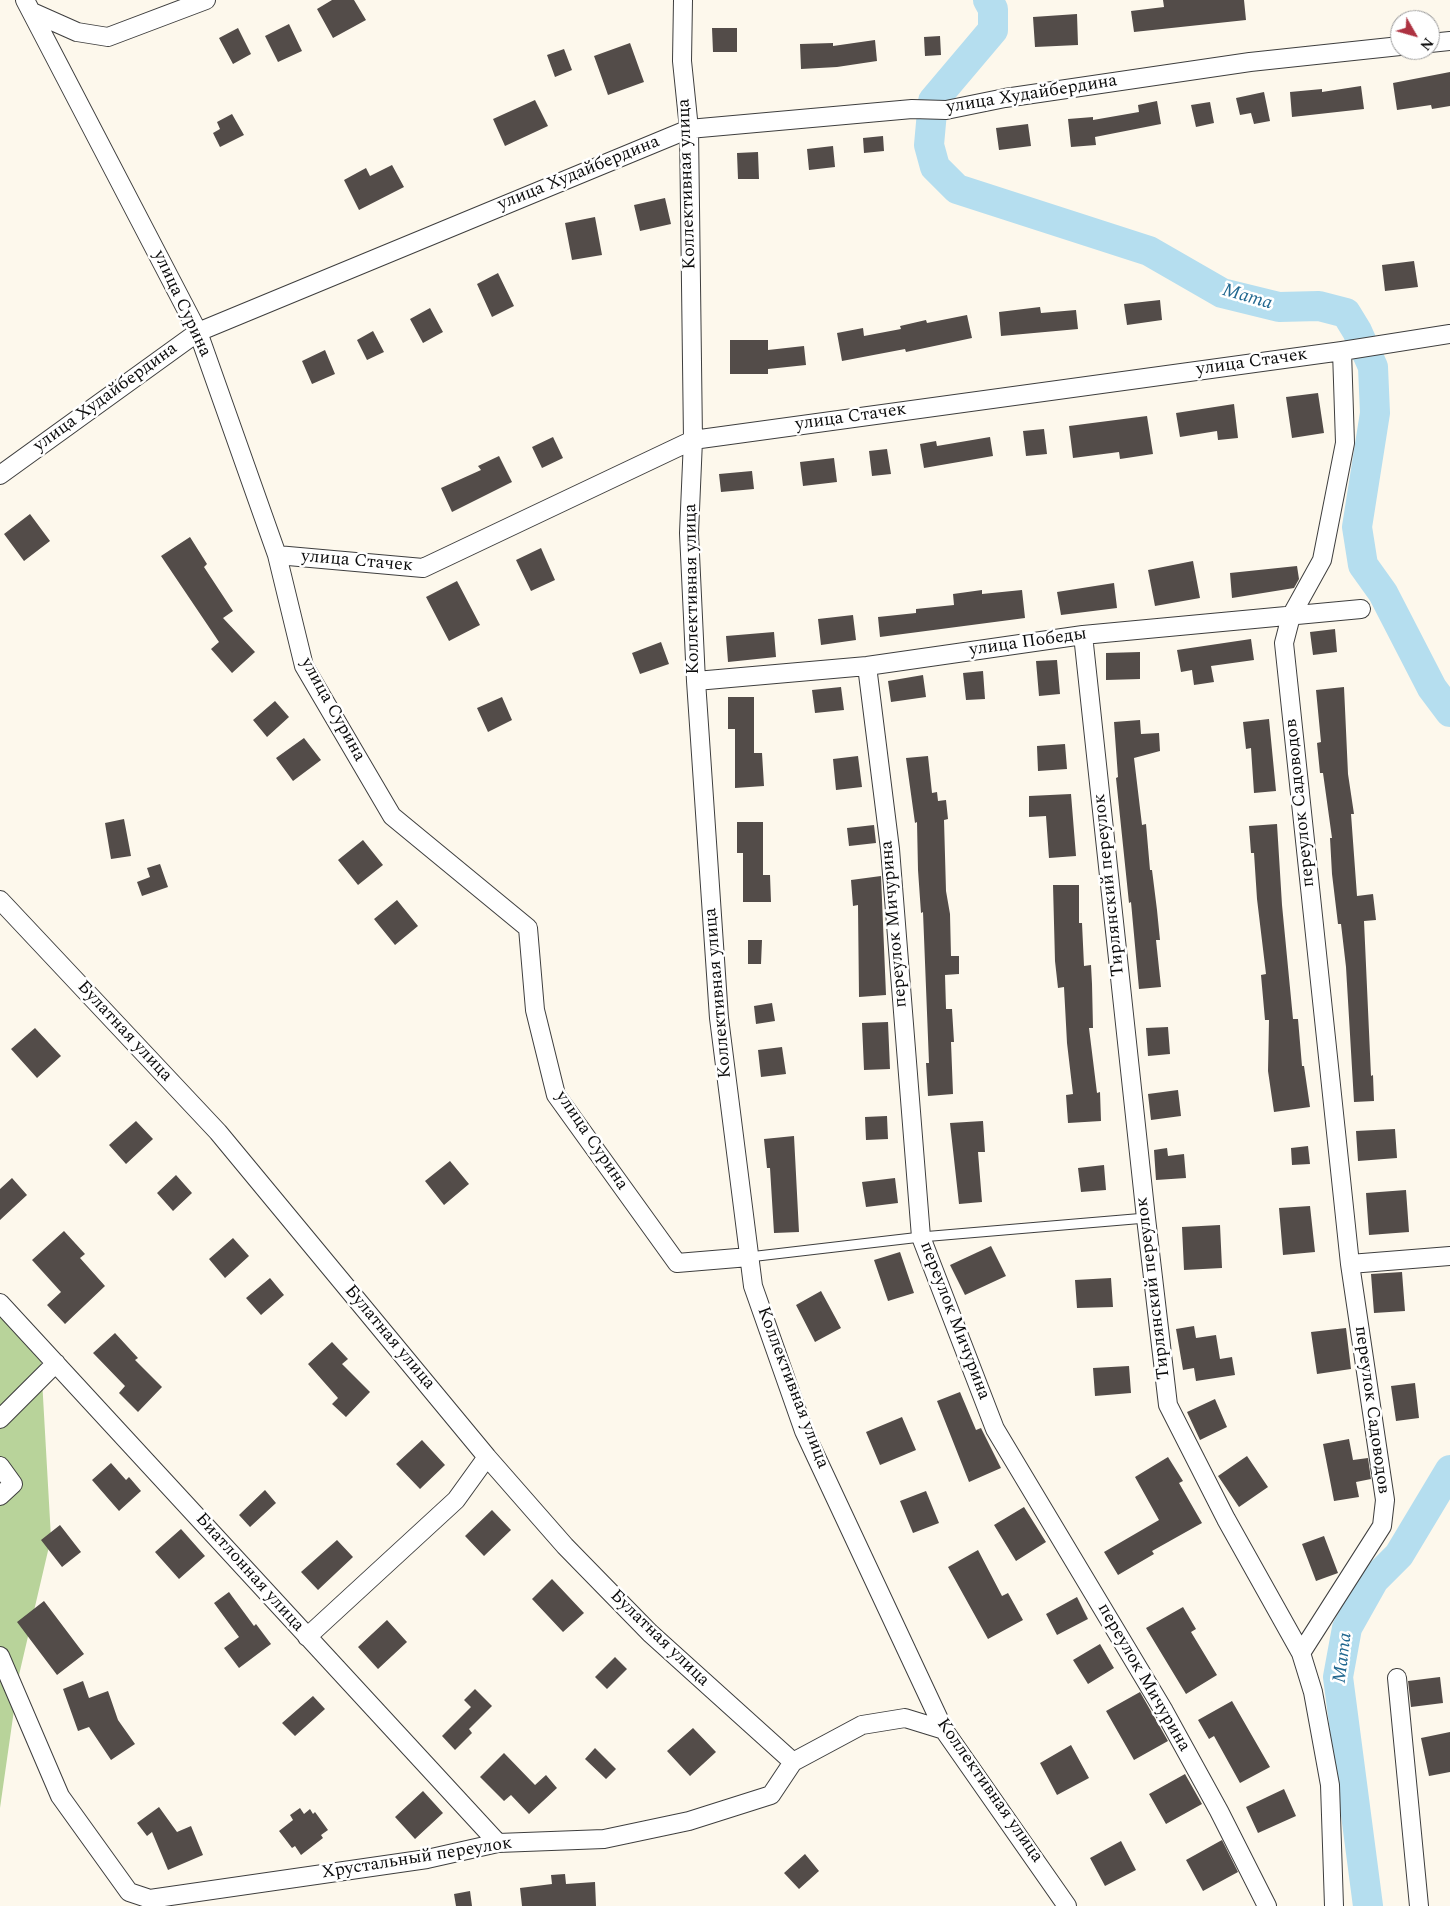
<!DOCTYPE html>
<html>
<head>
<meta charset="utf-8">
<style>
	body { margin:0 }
	#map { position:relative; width:1450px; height:1906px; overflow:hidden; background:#fdf8ec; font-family:Spectral,serif }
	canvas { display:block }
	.north { position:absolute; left:1390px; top:10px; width:50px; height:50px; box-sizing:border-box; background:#fff; border:1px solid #9d9d9d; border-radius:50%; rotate:128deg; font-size:14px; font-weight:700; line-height:20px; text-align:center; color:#0b0b0b }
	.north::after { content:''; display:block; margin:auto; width:18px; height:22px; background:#ad3241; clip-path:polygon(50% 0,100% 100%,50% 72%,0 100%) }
</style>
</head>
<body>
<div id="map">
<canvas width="1450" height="1906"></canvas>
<div class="north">N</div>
</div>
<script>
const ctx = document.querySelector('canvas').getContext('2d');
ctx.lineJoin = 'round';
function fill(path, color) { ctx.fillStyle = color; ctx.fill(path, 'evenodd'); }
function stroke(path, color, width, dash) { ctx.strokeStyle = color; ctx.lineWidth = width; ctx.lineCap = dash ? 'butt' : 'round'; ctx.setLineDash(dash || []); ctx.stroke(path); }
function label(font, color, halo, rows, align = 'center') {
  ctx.font = font + ' Spectral,serif'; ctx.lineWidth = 5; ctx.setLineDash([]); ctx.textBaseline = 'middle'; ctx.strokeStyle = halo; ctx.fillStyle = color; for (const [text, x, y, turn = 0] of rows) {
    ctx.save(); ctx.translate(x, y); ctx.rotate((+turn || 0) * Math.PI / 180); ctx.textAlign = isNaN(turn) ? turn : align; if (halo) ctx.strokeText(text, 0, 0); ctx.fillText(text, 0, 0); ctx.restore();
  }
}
fill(new Path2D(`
	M0 1294H4L40 1344 51 1538 19 1675 0 1808Z`), '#b8d39a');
stroke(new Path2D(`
	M988 0 993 9V30L933 101 929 145 935 167 957 189 1149 251 1222 293 1279 307 1319 306 1346 313 1357 331 1373 367 1375 413 1357 527 1363 565 1383 593 1432 688 1450 712
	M1368 1906 1338 1677 1347 1628 1374 1580 1399 1555 1450 1470`), '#b5deef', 30);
fill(new Path2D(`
	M332 0H354L366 20 333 38 317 9Z
	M1163 0H1244L1246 20 1134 32 1131 11 1164 7Z
	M1077 14 1078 45 1035 47 1033 17Z
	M289 24 302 51 278 62 265 36Z
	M238 28 251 54 233 64 219 38Z
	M712 28H737V52H713Z
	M940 36 941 55 925 56 924 37Z
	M875 40 877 61 837 67 801 69 800 44 833 43V46Z
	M630 43 644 82 608 95 594 56Z
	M564 49 572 70 555 77 547 55Z
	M1450 72V106L1432 109 1431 105 1397 110 1393 83Z
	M1361 86 1364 109 1292 117 1290 92 1322 89V92Z
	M1264 92 1270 121 1254 124 1251 113 1240 115 1236 98Z
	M535 100 548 126 505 146 493 119Z
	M1157 101 1161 124 1095 137 1096 145 1071 147 1068 119 1093 117V120L1139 112 1138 105Z
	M1210 102 1214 123 1196 127 1191 105Z
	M232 114 244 135 220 147 213 133 220 129 217 122Z
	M1028 124 1031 146 999 150 996 128Z
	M883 136 884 151 864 153 863 138Z
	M833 146 835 167 809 170 807 149Z
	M758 152 759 179H738L737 153Z
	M392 165 404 187 359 210 344 180 366 168 370 176Z
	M665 198 671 224 640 231 634 205Z
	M595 217 602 255 572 260 565 223Z
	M1414 261 1418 287 1385 291 1382 265Z
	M498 273 514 306 492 317 477 284Z
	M1160 300 1162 320 1127 325 1124 304Z
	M1040 307 1041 313 1076 310 1078 329 1001 336 999 312Z
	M430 308 443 332 423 343 410 319Z
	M967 315 972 338 906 352 905 349 842 361 837 333 863 328 864 336 901 329 900 326 926 320 927 323Z
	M373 331 384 352 367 360 357 340Z
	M730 340H768V350L804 346 806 365 768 369V374H730Z
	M325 350 335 374 312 384 302 361Z
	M1318 393 1324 433 1292 438 1286 397Z
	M1234 404 1238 438 1218 440 1217 431 1180 437 1176 413Z
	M1147 416 1153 454 1120 459 1119 452 1073 458 1069 426Z
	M1044 429 1047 454 1026 456 1023 431Z
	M553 437 563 458 542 468 532 447Z
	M990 437 993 456 924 468 920 444 936 441 937 446Z
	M887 449 891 474 872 476 869 451Z
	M499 456 512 482 452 512 441 488 481 470 478 466Z
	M834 458 837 482 803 486 800 462Z
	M752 471 754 489 721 492 719 474Z
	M30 514 50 541 24 561 4 534Z
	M190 537 207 564 204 567 233 611 223 618 255 652 232 673 211 649 219 642 161 556Z
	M541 548 555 580 531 591 516 560Z
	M1193 561 1200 598 1155 606 1148 570Z
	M1297 566 1299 579 1294 588 1232 598 1230 573Z
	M457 581 480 625 449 641 426 597Z
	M1114 583 1117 608 1061 615 1057 592Z
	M982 590V594L1022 590 1025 618 880 637 878 617 916 613V609L954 605 953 594Z
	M853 615 856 640 821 645 818 619Z
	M1335 629 1337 652 1313 655 1310 632Z
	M774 632 776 657 728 662 726 636Z
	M1251 639 1254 660 1211 666 1214 682 1194 685 1192 670 1181 672 1177 650Z
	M661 642 669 664 640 674 632 653Z
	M1140 652V679L1106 680V653Z
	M1057 660 1060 694 1039 696 1036 661Z
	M983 671 985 699 966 700 963 673Z
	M923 675 926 697 891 702 888 681Z
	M841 687 844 710 815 713 812 690Z
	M1344 687 1348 774 1354 814H1351L1357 896 1373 894 1376 920 1364 921 1371 1076 1373 1075 1374 1101 1354 1102 1346 967 1341 924H1338L1332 874 1330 838H1332L1323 773H1320L1317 743 1321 742 1316 690Z
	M502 697 512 720 488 732 477 708Z
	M728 697H754V753H762L764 786 735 788V729H728Z
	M275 701 289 717 267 737 253 720Z
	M1269 719 1276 791 1254 793 1251 748 1246 749 1243 722Z
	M1140 720 1141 734 1159 733 1160 751 1134 758 1142 825 1146 824 1150 870H1152L1157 910 1160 940H1156L1161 987 1139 989 1131 902 1129 903 1116 778 1118 777 1114 722Z
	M304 738 321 760 293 781 276 758Z
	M1065 744 1067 769 1038 771 1037 746Z
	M858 756 862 787 836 790 833 759Z
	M928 756 932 793 937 792 938 801 946 800 948 819 944 820 946 891 950 914 951 956H959V974L945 975 946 1009H952L954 1042H951L953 1094 928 1096 926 1063H929L923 912 921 913 918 870 917 822 915 823 906 758Z
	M1071 794 1076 856 1049 858 1046 816 1029 817V796Z
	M124 819 131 856 111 859 105 823Z
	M737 822H763V875H770L771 902H743V853H737Z
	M1277 824 1282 905 1293 1019H1298L1302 1066H1304L1310 1107 1274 1112 1268 1071 1269 1020H1265L1261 975 1266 974 1257 899 1254 853H1251L1249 826Z
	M874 825 876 843 849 846 847 828Z
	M363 840 383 865 358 885 338 860Z
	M160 864 168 887 142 896 137 882 150 877 147 868Z
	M881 876 886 995 859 997 858 905 853 906 851 880Z
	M1053 885H1079V923H1082L1084 966 1091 965 1092 984 1093 1028H1089L1097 1093 1100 1092 1101 1121 1068 1123 1066 1095 1073 1094 1067 1043 1064 987 1058 988 1055 961Z
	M397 900 418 926 395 945 374 919Z
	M748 940H762L761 964H748Z
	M772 1003 775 1021 756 1024 754 1006Z
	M888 1022 890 1069 864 1070 862 1023Z
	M1168 1027 1170 1054 1148 1056 1146 1028Z
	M35 1028 61 1056 37 1078 11 1049Z
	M782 1047 786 1074 761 1077 758 1050Z
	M1178 1090 1181 1116 1151 1120 1148 1094Z
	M887 1116 888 1139 866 1140 865 1117Z
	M136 1121 153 1139 126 1164 109 1145Z
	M983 1121 985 1152H978L982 1202 959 1204 950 1123Z
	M1395 1129 1397 1158 1358 1161 1356 1131Z
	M794 1136 799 1232 774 1233 770 1168H767L764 1139Z
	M1308 1146 1310 1164 1292 1165 1291 1148Z
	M1167 1148 1168 1156 1184 1154 1186 1178 1156 1180 1154 1150Z
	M450 1161 469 1184 444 1205 425 1181Z
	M1104 1165 1106 1190 1081 1192 1078 1168Z
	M176 1175 192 1193 173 1211 157 1193Z
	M12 1178 27 1195 0 1220V1189Z
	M895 1178 898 1203 866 1207 862 1182Z
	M1406 1190 1409 1232 1369 1235 1366 1193Z
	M1310 1206 1315 1252 1283 1255 1279 1208Z
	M1220 1225 1222 1268 1184 1270 1182 1227Z
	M64 1231 85 1254 80 1258 105 1286 65 1324 47 1305 61 1292 32 1260Z
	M233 1238 249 1256 225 1278 209 1259Z
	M991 1246 1006 1276 965 1295 950 1265Z
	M900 1252 914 1293 888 1301 874 1260Z
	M1402 1272 1405 1311 1374 1313 1371 1274Z
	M270 1278 284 1295 261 1315 246 1298Z
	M1111 1278 1113 1307 1077 1308 1075 1280Z
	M821 1291 841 1328 815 1342 796 1305Z
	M1194 1326 1196 1338 1216 1335 1220 1359 1232 1357 1235 1375 1196 1381 1194 1368 1183 1370 1176 1329Z
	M1346 1328 1351 1369 1317 1374 1311 1332Z
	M115 1333 138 1358 135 1360 162 1387 138 1412 119 1393 125 1386 93 1353Z
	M332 1342 348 1359 342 1364 370 1392 346 1417 332 1404 338 1398 308 1364Z
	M1129 1366 1131 1393 1095 1396 1093 1368Z
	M1415 1383 1419 1418 1396 1421 1391 1386Z
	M960 1392 976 1430 981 1428 1001 1468 969 1482 937 1401Z
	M1215 1399 1227 1427 1200 1440 1187 1412Z
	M902 1417 916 1450 880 1465 866 1432Z
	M1349 1439 1353 1460 1368 1458 1371 1479 1356 1482 1359 1497 1334 1501 1323 1444Z
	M422 1440 445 1465 420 1489 396 1464Z
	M1247 1456 1268 1487 1239 1507 1218 1476Z
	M1168 1457 1183 1481 1179 1483 1202 1523 1152 1551 1154 1554 1118 1575 1104 1552 1159 1520 1135 1477Z
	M111 1463 126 1480 129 1477 141 1491 119 1511 92 1480Z
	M265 1490 276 1503 250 1527 239 1515Z
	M926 1491 939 1523 913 1533 900 1501Z
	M1024 1507 1046 1542 1016 1561 994 1525Z
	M492 1510 511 1530 484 1556 465 1536Z
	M60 1525 81 1552 62 1567 41 1540Z
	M181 1529 205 1556 179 1579 155 1552Z
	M1324 1536 1338 1573 1316 1581 1302 1544Z
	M337 1540 353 1557 318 1590 301 1572Z
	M978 1550 1002 1596 1008 1593 1023 1620 988 1639 948 1567Z
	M552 1579 584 1613 563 1632 532 1599Z
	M229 1592 254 1626 256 1624 271 1644 239 1668 224 1648 239 1637 214 1603Z
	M1077 1597 1088 1619 1057 1635 1046 1614Z
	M44 1601 84 1654 57 1675 17 1622Z
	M1183 1607 1196 1629 1191 1632 1217 1675 1186 1694 1146 1628Z
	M387 1620 407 1642 378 1669 358 1647Z
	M1100 1644 1114 1668 1088 1684 1073 1660Z
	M615 1657 627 1669 607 1689 595 1677Z
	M1440 1677 1443 1703 1411 1707 1408 1681Z
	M83 1681 89 1698 108 1691 118 1720 135 1744 111 1760 89 1727 78 1731 63 1689Z
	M475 1689 492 1706 469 1729 472 1733 455 1750 442 1736 471 1707 464 1700Z
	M1140 1692 1168 1741 1134 1760 1106 1711Z
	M313 1696 325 1709 295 1736 282 1723Z
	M1232 1701 1270 1767 1240 1783 1214 1736 1209 1739 1198 1720Z
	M693 1728 716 1752 690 1776 667 1751Z
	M1450 1732V1772L1429 1776 1421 1738Z
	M1071 1745 1089 1778 1057 1795 1040 1763Z
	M595 1748 616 1769 606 1779 585 1759Z
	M504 1753 535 1785 546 1775 557 1788 529 1814 511 1795 504 1801 480 1777Z
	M1185 1774 1202 1804 1166 1824 1149 1794Z
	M1284 1789 1296 1816 1258 1833 1246 1807Z
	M423 1791 443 1813 415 1839 395 1817Z
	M159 1807 177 1832 191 1826 203 1855 168 1870 152 1832 147 1836 137 1823Z
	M300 1808 304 1814 310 1809 313 1814 315 1812 328 1830 321 1835 323 1838 301 1855 295 1846 292 1848 279 1831 293 1820 290 1815Z
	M1222 1840 1238 1872 1203 1891 1186 1860Z
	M1121 1841 1136 1870 1105 1886 1090 1858Z
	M805 1854 819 1871 799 1889 784 1873Z
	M565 1874 566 1884 595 1882 596 1906H522L520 1888 552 1884 551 1875Z
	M470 1891 472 1906H456L454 1894Z`), '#534c49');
const lane = new Path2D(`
	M749 1257 921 1237 1146 1218`);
const street = new Path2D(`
	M25 0 198 332 277 555 304 666 392 816 528 928 535 1010 556 1095 677 1263 749 1257
	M683 0 682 61 689 129 693 440 689 533 696 681 719 1018 753 1286 804 1431 944 1730 1067 1906
	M32 12 77 32 108 37 206 0
	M1430 43 1450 41
	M0 475 198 332 689 129 912 109 946 110 1005 98 1250 62 1400 46
	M277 555 423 568 693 440 1342 351 1450 334
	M1083 635 1146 1218 1168 1405 1226 1519 1301 1653 1313 1692 1330 1785 1334 1906
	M867 666 890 849 921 1237 995 1429 1164 1711 1219 1811 1267 1906
	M696 681 867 666 1083 635 1361 609
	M0 900 218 1132 487 1457 565 1546 650 1633 793 1762
	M1350 1264 1450 1256
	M0 1303 498 1843
	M0 1419 56 1363
	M0 1466 13 1484 0 1496
	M307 1637 456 1500 487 1457
	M1301 1653 1382 1526 1385 1500 1350 1264 1284 643 1291 616 1322 560 1345 443 1342 351
	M0 1656 60 1796 129 1892 150 1899 427 1859 498 1843 604 1839 689 1821 771 1795 793 1762 862 1725 905 1718 944 1730
	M1397 1678 1419 1906`);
stroke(lane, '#3e3e3e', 11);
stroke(street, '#3e3e3e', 20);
stroke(lane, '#fff', 9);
stroke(street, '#fff', 18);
label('18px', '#0b0b0b', '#fff', [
	["улица Худайбердина",1032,95,-9],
	["улица Худайбердина",579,174,-22],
	["Коллективная улица",688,184,-92],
	["улица Сурина",181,304,65],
	["улица Стачек",1252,363,-8],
	["улица Худайбердина",106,398,-36],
	["улица Стачек",851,418,-8],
	["улица Стачек",357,562,5],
	["Коллективная улица",693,589,-91],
	["улица Победы",1028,643,-8],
	["улица Сурина",332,710,61],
	["переулок Садоводов",1301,803,-96],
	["Тирлянский переулок",1110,885,-96],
	["переулок Мичурина",895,924,-95],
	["Коллективная улица",719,993,-95],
	["Булатная улица",124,1032,47],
	["улица Сурина",591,1141,56],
	["Тирлянский переулок",1154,1288,-97],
	["переулок Мичурина",954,1321,69],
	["Булатная улица",389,1338,50],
	["Коллективная улица",792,1388,69],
	["переулок Садоводов",1371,1410,82],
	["Биатлонная улица",249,1573,48],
	["Булатная улица",659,1639,44],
	["переулок Мичурина",1143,1678,60],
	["Коллективная улица",989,1791,55],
	["Хрустальный переулок",417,1859,-9]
]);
label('italic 19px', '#226890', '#fff', [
	["Мата",1247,298,16],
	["Мата",1344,1658,-83]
]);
</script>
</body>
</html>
